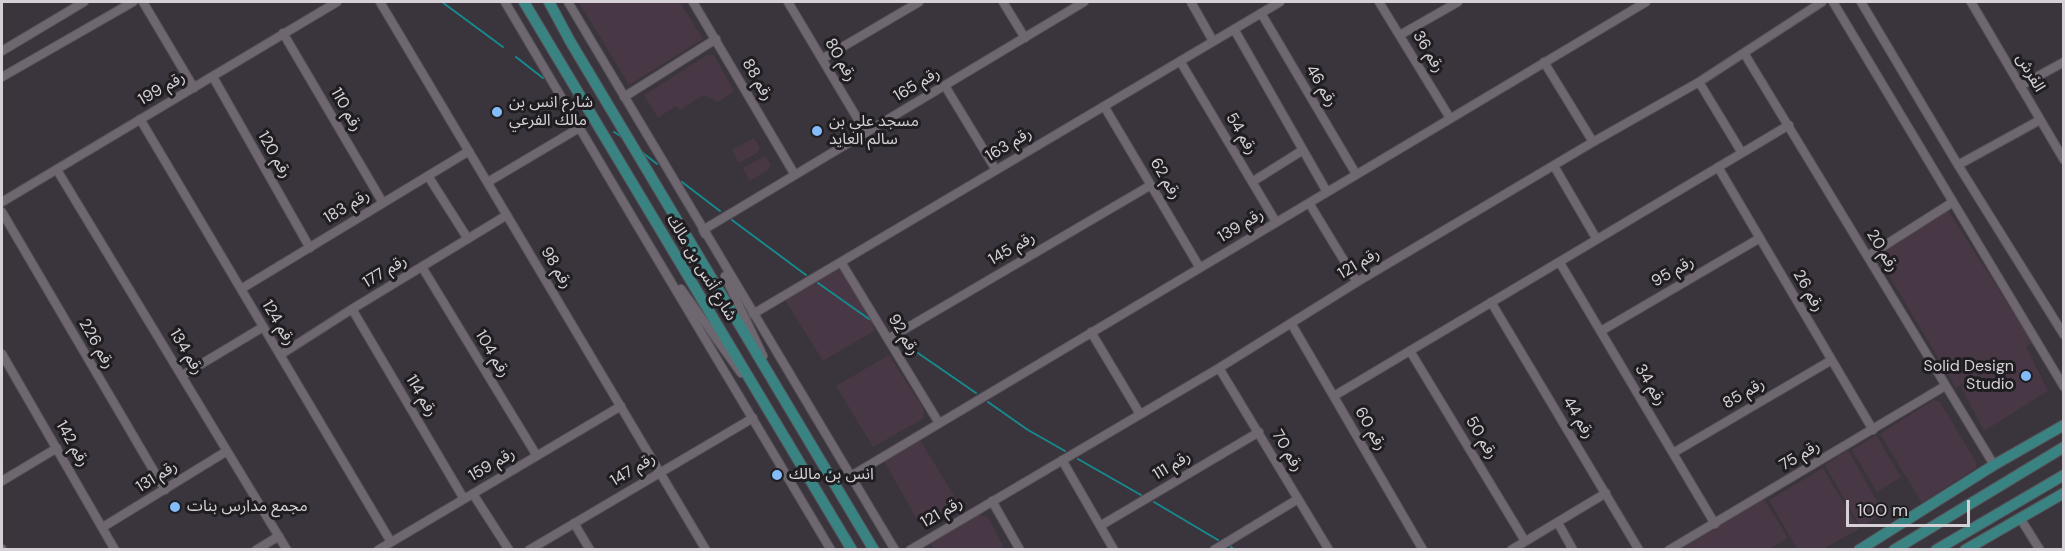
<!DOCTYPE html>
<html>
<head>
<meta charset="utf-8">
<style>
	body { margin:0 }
	#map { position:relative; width:2065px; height:551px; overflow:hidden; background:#3a343c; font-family:"DM Sans",sans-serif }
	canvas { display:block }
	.frame { position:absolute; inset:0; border:3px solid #d5d1d7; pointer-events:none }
	.scale { position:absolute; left:1846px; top:500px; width:124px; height:27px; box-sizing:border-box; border:3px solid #d5d1d7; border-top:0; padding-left:8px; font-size:18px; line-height:21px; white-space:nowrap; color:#d5d1d7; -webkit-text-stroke:4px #1f1d20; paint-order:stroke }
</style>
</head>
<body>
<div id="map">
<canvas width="2065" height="551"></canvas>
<div class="frame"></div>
<div class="scale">100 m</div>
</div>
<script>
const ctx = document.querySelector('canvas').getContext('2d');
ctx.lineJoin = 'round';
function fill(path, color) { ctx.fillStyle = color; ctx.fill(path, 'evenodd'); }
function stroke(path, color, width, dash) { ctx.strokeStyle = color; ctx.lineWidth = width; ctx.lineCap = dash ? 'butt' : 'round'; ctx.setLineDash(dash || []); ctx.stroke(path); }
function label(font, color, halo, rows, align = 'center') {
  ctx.font = font + ' "DM Sans","Noto Sans Arabic",sans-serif'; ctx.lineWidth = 6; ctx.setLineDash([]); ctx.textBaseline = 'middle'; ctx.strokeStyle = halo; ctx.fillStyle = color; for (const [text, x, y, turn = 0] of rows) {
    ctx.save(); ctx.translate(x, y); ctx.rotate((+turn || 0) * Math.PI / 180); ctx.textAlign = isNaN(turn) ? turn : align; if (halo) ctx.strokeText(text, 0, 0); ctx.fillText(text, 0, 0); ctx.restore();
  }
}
fill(new Path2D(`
	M579 2H680L703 39 629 85Z
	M707 55H714L734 91 718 102 704 95 680 110 676 106 658 118 644 95Z
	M754 138 760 147 757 153 739 163 732 150Z
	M765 156 771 165 768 170 750 181 743 168Z
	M1947 209 2033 343 2026 347 2048 391 1984 431 1961 387 2018 352 1956 388 1876 254Z
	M839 269 873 322 874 331 823 361 785 300Z
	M889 355 923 408 924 418 873 447 836 386Z
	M1933 400 1940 402 1976 462V468L1922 503 1880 434Z
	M1876 435 1901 477 1877 492 1852 450Z
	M920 440 958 502 920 525 884 461Z
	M1848 450 1883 512 1861 528 1825 465Z
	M1823 468 1859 529 1823 549H1797L1769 500Z
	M1764 499 1788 538 1769 549 1680 550Z
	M978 514 988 517 1005 549H934L931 543Z`), '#483845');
stroke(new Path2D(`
	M442 2 503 47
	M516 57 543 78
	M614 132 622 137
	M643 153 657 164
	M682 182 720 211
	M732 220 806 275
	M818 283 869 319
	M899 340 976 393
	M988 402 1028 430 1065 451
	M1078 459 1141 495
	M1154 502 1218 540
	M1231 547 1235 550`), '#168a8f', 2);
const minor = new Path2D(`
	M143 2 194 88
	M380 2 706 550
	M505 2 634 220 831 550
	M568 2 895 550
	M693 2 795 175
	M788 2 866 133
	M1003 2 1025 38
	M1191 2 1213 41
	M1379 2 1450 118
	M1833 2 2064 387
	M1861 2 1958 165 2064 335
	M1971 2 2064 160
	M1261 13 1356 174
	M1234 29 1327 192
	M283 33 383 203
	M1400 35 1458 2
	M2 51 84 2
	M1744 53 1994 465
	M822 59 919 2
	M1180 61 1276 222
	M1544 62 1593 142
	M2 77 133 2
	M213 77 310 248
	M1699 82 1742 153
	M945 86 996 170
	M2020 86 2064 62
	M624 97 716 39
	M1104 106 1200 268
	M140 119 391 542
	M1958 165 2040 120
	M1554 166 1596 238
	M1718 167 1873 430
	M57 170 287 550
	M428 176 468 239
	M488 182 579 128
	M1252 182 1303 150
	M2 202 337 2
	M1309 203 1357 282
	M2 212 165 490
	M705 234 703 230 1084 2
	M1868 256 1953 202
	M841 262 939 423
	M1560 263 1715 524
	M422 267 537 456
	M725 276 763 356
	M241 289 469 151
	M681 289 741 373
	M1491 302 1639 550
	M352 309 464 499
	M753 314 1280 2
	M1291 323 1423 550
	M1601 331 1760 238
	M1091 332 1140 414
	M888 339 1151 185
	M1410 351 1525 541
	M2 354 115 550
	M280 355 352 309 507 215
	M1219 368 1329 550
	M183 375 263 327
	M1334 396 1789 125
	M1673 453 1830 361
	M1062 460 1114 550
	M851 476 1646 2
	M2 481 57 448
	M473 494 509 550
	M992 501 1020 550
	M2020 518 2040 550
	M574 523 590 550
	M1558 523 1573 550
	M1100 526 1259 432
	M103 527 227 451
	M2 549V550
	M256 550 279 536
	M378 550 621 406
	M529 550 753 418
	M910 550 1219 368 1357 282 1593 142 1699 82 1822 2
	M1214 550 1298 499
	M1511 550 1606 493
	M1669 550 1945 386`);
const major = new Path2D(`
	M524 2 852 550
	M549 2 570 41 874 550
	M1859 550 1994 465 2064 425
	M1894 550 2064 447
	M1936 550 2064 475
	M1965 550 2064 493`);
stroke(minor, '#575259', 10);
stroke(major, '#575259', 12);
stroke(minor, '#6e6770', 8);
stroke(major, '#398483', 10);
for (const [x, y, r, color] of [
	[497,112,6,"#83bcfb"],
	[817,131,6,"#83bcfb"],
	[2026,376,6,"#83bcfb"],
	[777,475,6,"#83bcfb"],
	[175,507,6,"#83bcfb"]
]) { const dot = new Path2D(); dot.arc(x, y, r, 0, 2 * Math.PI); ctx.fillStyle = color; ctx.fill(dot); stroke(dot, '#1f1d20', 2); }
label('16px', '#d5d1d7', '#1f1d20', [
	["رقم 36",1428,52,59],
	["رقم 80",840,60,60],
	["الفرش",2030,73,60],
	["رقم 88",757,80,60],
	["رقم 165",917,85,-31],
	["رقم 46",1321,86,59],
	["رقم 199",162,89,-30],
	["رقم 110",346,110,60],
	["رقم 54",1241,134,59],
	["رقم 163",1009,145,-31],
	["رقم 120",274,155,60],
	["رقم 62",1165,179,59],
	["رقم 183",347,207,-31],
	["رقم 139",1241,226,-31],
	["رقم 145",1012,249,-30],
	["رقم 20",1882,251,59],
	["رقم 121",1359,264,-31],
	["رقم 98",556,268,59],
	["شارع أنس بن مالك",701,268,59],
	["رقم 177",385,272,-31],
	["رقم 95",1673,272,-30],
	["رقم 26",1808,291,60],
	["رقم 124",278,323,59],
	["رقم 92",903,335,59],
	["رقم 226",96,344,60],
	["رقم 134",186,352,59],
	["رقم 104",492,354,59],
	["رقم 34",1650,385,59],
	["رقم 85",1744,394,-30],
	["رقم 114",421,396,59],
	["رقم 44",1578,418,59],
	["رقم 60",1370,429,60],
	["رقم 50",1481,438,59],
	["رقم 142",72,444,60],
	["رقم 70",1287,451,59],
	["رقم 75",1800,456,-31],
	["رقم 159",492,465,-30],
	["رقم 111",1172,466,-31],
	["رقم 147",633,470,-31],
	["رقم 131",157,477,-32],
	["رقم 121",942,513,-30]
]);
label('16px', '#d5d1d7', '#1f1d20', [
	["شارع انس بن",509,103],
	["مالك الفرعي",509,121],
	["مسجد علي بن",829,122],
	["سالم العايد",829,140],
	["Solid Design",2014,367,"right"],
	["Studio",2014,385,"right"],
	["انس بن مالك",789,475],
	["مجمع مدارس بنات",187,507]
], 'left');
</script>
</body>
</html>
